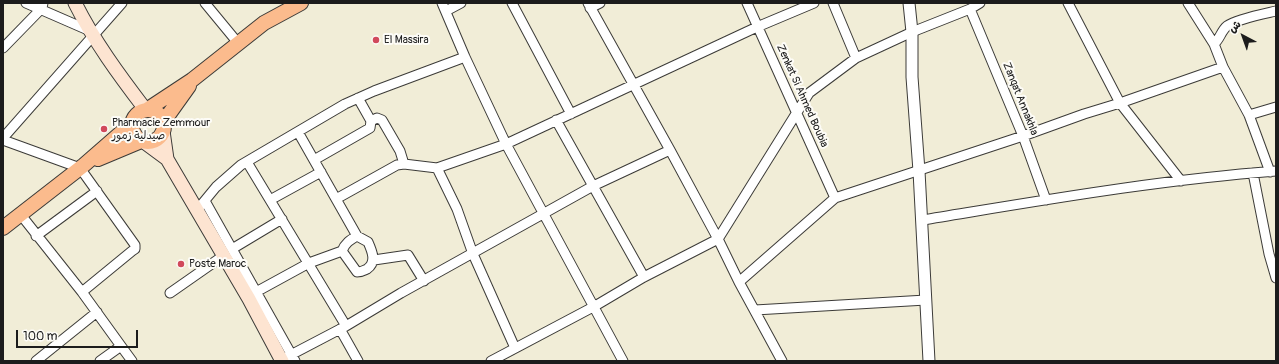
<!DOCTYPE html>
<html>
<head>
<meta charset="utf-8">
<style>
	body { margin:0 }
	#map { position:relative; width:1279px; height:364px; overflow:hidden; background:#f1edd7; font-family:Pangolin,"Playpen Sans Arabic",sans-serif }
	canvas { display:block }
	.frame { position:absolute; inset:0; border:4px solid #1c1c1c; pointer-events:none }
	.north { position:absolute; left:1223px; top:16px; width:40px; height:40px; -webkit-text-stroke:3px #fdfcf7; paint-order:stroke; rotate:319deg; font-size:11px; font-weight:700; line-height:16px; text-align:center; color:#1c1c1c }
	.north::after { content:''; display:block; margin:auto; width:14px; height:18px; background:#1c1c1c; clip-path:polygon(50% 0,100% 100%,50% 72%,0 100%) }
	.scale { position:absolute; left:16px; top:330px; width:122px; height:18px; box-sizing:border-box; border:2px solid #1c1c1c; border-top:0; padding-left:5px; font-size:12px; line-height:14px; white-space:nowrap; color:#1c1c1c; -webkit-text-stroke:3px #fdfcf7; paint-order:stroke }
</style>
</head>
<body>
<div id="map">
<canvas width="1279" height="364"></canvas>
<div class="frame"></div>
<div class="north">ش</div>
<div class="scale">100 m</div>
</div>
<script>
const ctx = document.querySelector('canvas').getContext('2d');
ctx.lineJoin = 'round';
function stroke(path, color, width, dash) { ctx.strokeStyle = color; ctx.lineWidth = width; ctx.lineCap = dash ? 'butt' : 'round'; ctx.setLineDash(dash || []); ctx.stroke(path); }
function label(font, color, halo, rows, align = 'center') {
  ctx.font = font + ' Pangolin,"Playpen Sans Arabic",sans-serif'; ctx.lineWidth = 4; ctx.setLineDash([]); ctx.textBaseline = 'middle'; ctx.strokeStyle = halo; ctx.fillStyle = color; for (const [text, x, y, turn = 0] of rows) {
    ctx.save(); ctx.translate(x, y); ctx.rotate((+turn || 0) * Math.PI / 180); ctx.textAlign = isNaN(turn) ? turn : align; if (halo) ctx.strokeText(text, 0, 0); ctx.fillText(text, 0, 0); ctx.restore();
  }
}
const minor = new Path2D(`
	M26 3 88 30
	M205 3 238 43
	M442 3 465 57 506 144 623 361
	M512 3 571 114
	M588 3 670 150 718 239 739 282 782 361
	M747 3 835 198
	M833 3 856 58
	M1068 3 1120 103 1181 181
	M1188 3 1214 44
	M590 8 600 3
	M970 9 1023 136 1046 200
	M446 11 461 3
	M3 48 42 8 43 3
	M1223 67 1249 115 1270 172
	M1249 115 1276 107
	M556 120 644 277
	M371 121 377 118 382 120 400 151 404 164
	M298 132 357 236 368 242C372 251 377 262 367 269 363 271 362 272 357 272L342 251
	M3 138 122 3
	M3 140 80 168 135 245V249L132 251 82 292
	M314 160 370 128 371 121 358 98
	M247 162 346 326
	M437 168 457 209 473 254 515 348
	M1253 173 1269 254 1276 278
	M336 199 397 165 404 164 437 168 506 144 757 27 814 3
	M270 200 321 172
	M205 201 295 361
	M197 210 216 187 241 165 345 104 374 91 465 57
	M21 215 82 292 121 346 100 361
	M922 220C1039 201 1157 180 1276 171
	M36 236 97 191
	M232 249 282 219
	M374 260 408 255 424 281
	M739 282 835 198 1023 136 1084 114 1120 103 1223 67 1214 44C1220 39 1221 31 1227 26 1237 19 1263 14 1276 11
	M170 293 223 256
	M253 295 256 292 309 263 342 251C345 243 350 240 357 236
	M755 310 926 300
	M340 329 358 361
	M121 346 132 361
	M281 360 346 326 401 293 593 186 670 150
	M36 361 97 312
	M491 361 595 306 644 277 718 239 809 93 856 58 912 32 970 9 980 3`);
const tertiary = new Path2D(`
	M909 3 912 32V77L919 171 929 361`);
const secondary = new Path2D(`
	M75 3C94 41 119 75 145 109
	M163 131 167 159
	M144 142 167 159 249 299 282 361`);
const primary = new Path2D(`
	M148 109 192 80 264 23 301 3
	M132 126a16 16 0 1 1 32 0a16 16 0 1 1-32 0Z
	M164 121 189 86
	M98 159 141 141
	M3 228 84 165 131 124`);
stroke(minor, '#3c3b38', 11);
stroke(tertiary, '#3c3b38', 13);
stroke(secondary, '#3c3b38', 15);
stroke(primary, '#3c3b38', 16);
stroke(minor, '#fff', 9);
stroke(tertiary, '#fff', 11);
stroke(secondary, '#fde4d1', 13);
stroke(primary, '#fbbb8d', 14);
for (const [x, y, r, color] of [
	[376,40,4,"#d1495b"],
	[104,129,4,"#d1495b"],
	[181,264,4,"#d1495b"]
]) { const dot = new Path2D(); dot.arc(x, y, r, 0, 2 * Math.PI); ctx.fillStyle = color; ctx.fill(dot); stroke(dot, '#fdfcf7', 1.5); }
label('11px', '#1c1c1c', '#fdfcf7', [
	["El Massira",384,40],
	["Pharmacie Zemmour",112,123],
	["صيدلية زمور",112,136],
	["Poste Maroc",189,264]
], 'left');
label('11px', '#1c1c1c', '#fdfcf7', [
	["Zenkat Si Ahmed Boubia",802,96,66],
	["Zanqat Annakhla",1020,99,68]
]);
</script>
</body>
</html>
